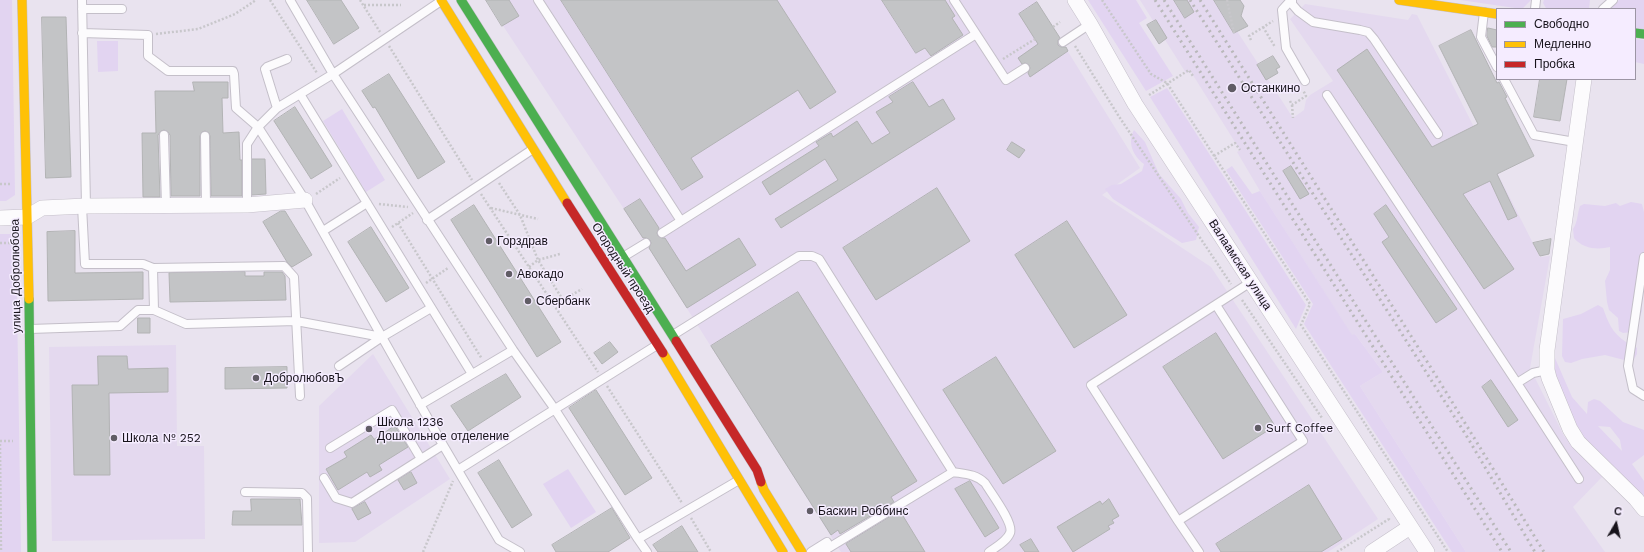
<!DOCTYPE html>
<html>
<head>
<meta charset="utf-8">
<style>
	body { margin:0 }
	#map { position:relative; width:1644px; height:552px; overflow:hidden; background:#e9e3ef; font-family:"Work Sans",sans-serif }
	canvas { display:block }
	.legend { position:absolute; left:1496px; top:8px; width:140px; height:72px; box-sizing:border-box; background:#f5ecff; border:1px solid #9c95a4; margin:0; padding:5px 7px; list-style:none; font-size:12px; color:#17131b }
	.legend li { display:flex; align-items:center; gap:8px; height:20px }
	.legend b { width:20px; border:1px solid #9c95a4 }
	.north { position:absolute; left:1596px; top:504px; width:40px; height:40px; -webkit-text-stroke:3px #f5ecff; paint-order:stroke; rotate:9deg; font-size:11px; font-weight:700; line-height:16px; text-align:center; color:#17131b }
	.north::after { content:''; display:block; margin:auto; width:14px; height:18px; background:#17131b; clip-path:polygon(50% 0,100% 100%,50% 72%,0 100%) }
</style>
</head>
<body>
<div id="map">
<canvas width="1644" height="552"></canvas>
<ul class="legend">
<li><b style="height:5px;background:#4caf50"></b>Свободно</li>
<li><b style="height:5px;background:#ffc107"></b>Медленно</li>
<li><b style="height:5px;background:#c62828"></b>Пробка</li>
</ul>
<div class="north">С</div>
</div>
<script>
const ctx = document.querySelector('canvas').getContext('2d');
ctx.lineJoin = 'round';
function fill(path, color) { ctx.fillStyle = color; ctx.fill(path, 'evenodd'); }
function stroke(path, color, width, dash) { ctx.strokeStyle = color; ctx.lineWidth = width; ctx.lineCap = dash ? 'butt' : 'round'; ctx.setLineDash(dash || []); ctx.stroke(path); }
function label(font, color, halo, rows, align = 'center') {
  ctx.font = font + ' "Work Sans",sans-serif'; ctx.lineWidth = 3; ctx.setLineDash([]); ctx.textBaseline = 'middle'; ctx.strokeStyle = halo; ctx.fillStyle = color; for (const [text, x, y, turn = 0] of rows) {
    ctx.save(); ctx.translate(x, y); ctx.rotate((+turn || 0) * Math.PI / 180); ctx.textAlign = isNaN(turn) ? turn : align; if (halo) ctx.strokeText(text, 0, 0); ctx.fillText(text, 0, 0); ctx.restore();
  }
}
fill(new Path2D(`
	M486 0H1036L1140 168 1102 195 1211 267 1378 519 1328 552H841L624 209Z
	M1140 0H1214L1237 31 1293 118 1304 110 1306 100 1310 95 1333 81 1290 19 1305 4 1408 20 1412 14 1417 15 1540 257 1550 256 1530 368 1564 436 1603 476 1573 507 1605 552H1466L1360 386 1383 372 1355 334 1352 336 1260 191 1237 152 1240 150 1191 72 1186 73Z
	M176 345 177 446H204L205 539 52 541 49 347Z
	M373 354 450 479 355 542 319 543V406Z`), '#e4d9ef');
fill(new Path2D(`
	M0 0H12L15 195 6 201H0Z
	M1088 0H1136L1147 18 1139 23 1173 76 1146 91Z
	M1460 0H1531L1522 9Z
	M1544 0H1590L1589 9H1550L1546 8 1543 3Z
	M1619 0H1644V29L1635 28V9H1610Z
	M1635 39 1644 40V64L1635 62Z
	M97 41H118V71L98 72Z
	M1167 88 1306 305 1296 329 1150 97Z
	M342 109 385 180 366 192 323 121Z
	M1134 130 1145 142 1159 174 1181 199 1188 213 1199 227 1196 240 1182 243 1113 199 1105 189 1112 185 1121 184 1142 171 1144 164C1133 156 1127 142 1134 130Z
	M1232 166 1252 194 1260 191 1352 335 1355 334 1383 372 1360 386 1466 552H1452L1304 324 1313 304 1226 170Z
	M1631 202 1642 204 1644 212V257L1639 287 1642 311 1638 322 1632 332 1623 333 1619 331 1618 318 1609 310 1607 302 1605 281 1610 270V247C1598 250 1583 249 1574 238L1573 229C1578 222 1577 214 1580 206L1584 204 1605 206 1616 203 1620 206Z
	M0 234H11L16 240 21 552H0Z
	M1598 305 1603 308C1608 322 1612 333 1626 342 1630 344 1633 344 1637 348V354L1634 359 1628 361 1605 355 1582 359 1571 363 1565 362 1562 356 1563 319 1581 314Z
	M1555 358 1572 397 1587 414 1588 402 1594 399 1600 401 1623 422 1644 430V455L1632 464 1644 481V500L1582 437 1560 393 1555 371ZM1598 426 1610 427 1620 440 1622 451Z
	M568 469 596 512 571 528 543 484Z`), '#e2d4f1');
const building = new Path2D(`
	M307 0H341L359 28 334 44Z
	M486 0H509L519 16 502 26Z
	M561 0H777L836 92 810 109 798 90 691 158 703 177 682 190Z
	M882 0H945L955 16 952 18 963 35 931 56 925 48 916 53Z
	M1174 0H1187L1194 12 1185 18Z
	M1214 0H1240L1244 6 1241 16 1248 26 1234 33Z
	M1037 2 1060 38 1058 40V45L1061 47H1066L1068 51 1030 77 1028 73 1030 68 1029 65 1025 63 1022 64 1018 58 1038 44 1019 14Z
	M42 17H66L71 177 46 178Z
	M1156 20 1167 38 1159 44 1147 25Z
	M1488 28 1497 30V47H1492L1487 36Z
	M1471 30 1497 83 1499 82 1507 97 1505 98 1534 156 1497 174 1517 216 1508 220 1490 181 1463 194 1514 269 1484 289 1337 70 1367 49 1432 147 1478 124 1439 46Z
	M1273 56 1280 67 1276 69 1278 73 1266 80 1257 65Z
	M389 74 445 162 418 179 375 107 373 108 362 91Z
	M1540 79H1567L1560 121 1534 117Z
	M193 82H228V98H222L223 133 239 132 240 160H242V196H211L210 136 209 133 205 131 202 132 200 136V196H171L170 135 168 132 164 130 161 131 158 135 160 197H143L142 133H156L155 91H194Z
	M913 82 929 107 943 99 955 119 781 228 775 219 838 180 825 159 770 195 762 182 819 146 816 142 831 133 833 137 857 121 872 144 890 133 876 112 893 102 889 97Z
	M295 107 332 166 311 179 274 121Z
	M1012 142 1025 150 1019 158 1007 150Z
	M252 159H265L266 194 252 195Z
	M1291 166 1309 194 1300 199 1283 171Z
	M937 188 970 241 876 300 843 248Z
	M640 199 659 228 657 233 658 236 662 238H665L686 271 739 238 756 265 687 308 649 248 651 243 650 240 646 238H643L624 209Z
	M474 205 561 342 537 357 451 220Z
	M1386 205 1457 309 1436 323 1382 242 1389 237 1374 214Z
	M281 211H285L312 255 292 267 287 262 263 222Z
	M1067 221 1127 315 1074 348 1015 255Z
	M371 227 409 288 386 302 348 242Z
	M75 231V273L143 272V299L48 301 47 232Z
	M1551 239 1549 254 1540 256 1533 243Z
	M245 272V276H264V272H282L285 276 286 300 170 302 169 273Z
	M798 292 917 481 891 497 894 502 840 534 838 530 831 535 711 346Z
	M138 318H150V333H138Z
	M1216 333 1275 426 1223 459 1163 367Z
	M610 342 618 352 602 364 594 353Z
	M98 356H127L128 369 168 368V392L109 393 110 475H74L72 385H98Z
	M996 357 1056 451 1003 484 943 390Z
	M287 367V388L225 389V368Z
	M506 374 521 397 468 431 451 406Z
	M1491 380 1518 420 1508 427 1482 387Z
	M596 390 652 478 625 495 569 408Z
	M395 426 408 447 379 465 382 470 370 477 367 472 338 490 326 469 347 457 344 452 371 435 374 439Z
	M499 460 532 515 512 528 478 473Z
	M411 472 417 483 404 490 398 480Z
	M970 481 999 528 985 537 955 489Z
	M1309 485 1342 539 1321 552H1221L1216 544Z
	M251 499H300L302 525H232L233 511H251Z
	M1109 499 1119 516 1112 520 1114 523 1108 526 1110 529 1073 552 1057 527 1100 501 1102 504Z
	M365 502 371 513 358 520 352 509Z
	M612 508 630 538 608 552H556L552 545Z
	M900 511 925 552H851L846 544Z
	M682 526 698 552H658L653 545Z
	M1031 539 1039 552H1025L1020 545Z`);
fill(building, '#c3c4c6');
stroke(building, '#b2b3b4', 1);
const lane = new Path2D(`
	M82 0 86 206
	M290 0 333 74 277 108 258 127 305 200 382 337
	M538 0 681 221 976 34
	M954 0 1006 80 1025 68
	M1291 0 1282 10 1286 48 1305 81
	M1292 0V4L1298 11 1313 22 1360 30 1368 32 1374 39 1438 134
	M441 1 333 74 513 350 554 408 638 539
	M82 9H122
	M1535 9 1536 0
	M1603 9 1613 0
	M1484 12 1481 37 1497 67
	M82 33 148 35V56L168 71H233L234 74 236 108 258 127 247 144V205
	M1063 42 1090 24
	M1504 79 1534 135 1575 142
	M300 94 472 374
	M1327 95 1517 383 1579 479
	M277 108 265 69 267 67 287 59
	M164 135 166 206
	M205 136 206 205
	M82 206 85 264H143L153 268 154 310
	M427 220 533 149
	M323 231 367 203
	M662 233 681 221
	M623 257 646 243
	M1644 257 1628 366 1633 389 1644 396
	M153 268 284 266 294 277 300 396
	M1216 305 1303 441 1178 521 1091 385 1251 282
	M30 329 120 326 138 310H154L186 324 296 321 382 337 443 445 499 540 520 552
	M673 335 799 256H812L819 259 953 472
	M339 366 382 337 431 308
	M1517 383 1533 373 1547 370
	M420 405 513 350
	M330 448 392 410 421 459
	M458 470 657 345
	M324 478 336 498 352 503 443 445
	M245 492 302 493 307 498 308 552
	M1178 521 1199 552
	M647 552 638 539 739 480
	M811 552 827 542
	M822 552 953 472C965 474 976 474 985 483 991 493 1014 523 1010 533 1007 541 996 547 989 552`);
const street = new Path2D(`
	M1075 0 1090 24 1135 104 1427 552
	M1584 79 1547 350V370L1549 378 1570 429 1578 442 1636 499 1644 509
	M0 218 27 217 42 208 86 206 247 205 305 200
	M1372 552 1410 527`);
const fast = new Path2D(`
	M461 0 676 341
	M1635 33 1644 34
	M29 299 32 552`);
const slow = new Path2D(`
	M22 0 29 299
	M441 0 567 203
	M1399 0 1497 14
	M663 353 783 552
	M761 482 764 490 802 552`);
const jam = new Path2D(`
	M567 203 663 353
	M676 341 757 470 761 482`);
stroke(lane, '#c4bfc9', 10);
stroke(street, '#c4bfc9', 16);
stroke(fast, '#c4bfc9', 10);
stroke(slow, '#c4bfc9', 10);
stroke(jam, '#c4bfc9', 10);
stroke(new Path2D(`
	M270 0 317 73
	M360 0 380 32
	M1102 0 1151 74 1167 83 1310 304 1301 325 1448 552
	M1227 0 1234 33
	M364 5H401
	M1053 27 1060 22
	M1263 27 1275 47
	M156 34 198 29 235 14 256 0
	M1251 40 1249 36 1273 21
	M389 46 472 180
	M1075 46 1118 115 1231 284
	M1003 59 1035 39
	M1149 95 1189 70 1193 76
	M1290 101 1292 105 1306 96 1303 90
	M1292 105 1293 118
	M1214 156 1235 143 1240 150
	M499 183 520 215 538 260 563 300
	M0 184H11
	M316 194 340 178
	M481 194 598 372
	M379 204 408 207
	M491 208 538 219
	M398 223 482 359
	M392 227 413 213
	M0 243H11
	M529 267 538 260 560 254
	M426 283 448 268
	M1242 300 1322 418
	M554 305 582 289
	M607 386 682 503
	M0 441H13
	M0 444 1 552
	M691 518 711 552
	M423 552 453 481
	M1337 552 1389 519 1388 517`), '#c8c7cb', 2.5, [2, 2]);
stroke(lane, '#fcfbfd', 8);
stroke(street, '#fcfbfd', 15);
stroke(fast, '#4caf50', 9);
stroke(slow, '#ffc107', 9);
stroke(jam, '#c62828', 9);
stroke(new Path2D(`
	M1155 0 1502 552
	M1164 0 1511 552
	M1190 0 1466 435 1535 552
	M1200 0 1438 379 1544 552`), '#b9b8ba', 3, [2, 4]);
for (const [x, y, r, color] of [
	[1232,88,5,"#605c65"],
	[489,241,4,"#605c65"],
	[509,274,4,"#605c65"],
	[528,301,4,"#605c65"],
	[256,378,4,"#605c65"],
	[1258,428,4,"#605c65"],
	[369,429,4,"#605c65"],
	[114,438,4,"#605c65"],
	[810,511,4,"#605c65"]
]) { const dot = new Path2D(); dot.arc(x, y, r, 0, 2 * Math.PI); ctx.fillStyle = color; ctx.fill(dot); stroke(dot, '#f5ecff', 1.5); }
label('12px', '#17131b', '#f5ecff', [
	["Останкино",1241,88],
	["Горздрав",497,241],
	["Авокадо",517,274],
	["Сбербанк",536,301],
	["ДобролюбовЪ",264,378],
	["Школа 1236",377,422],
	["Дошкольное отделение",377,436],
	["Surf Coffee",1266,428],
	["Школа № 252",122,438],
	["Баскин Роббинс",818,511]
], 'left');
label('12px', '#17131b', '#f5ecff', [
	["Валаамская улица",1240,265,57],
	["Огородный проезд",623,268,57],
	["улица Добролюбова",16,276,-91]
]);
</script>
</body>
</html>
